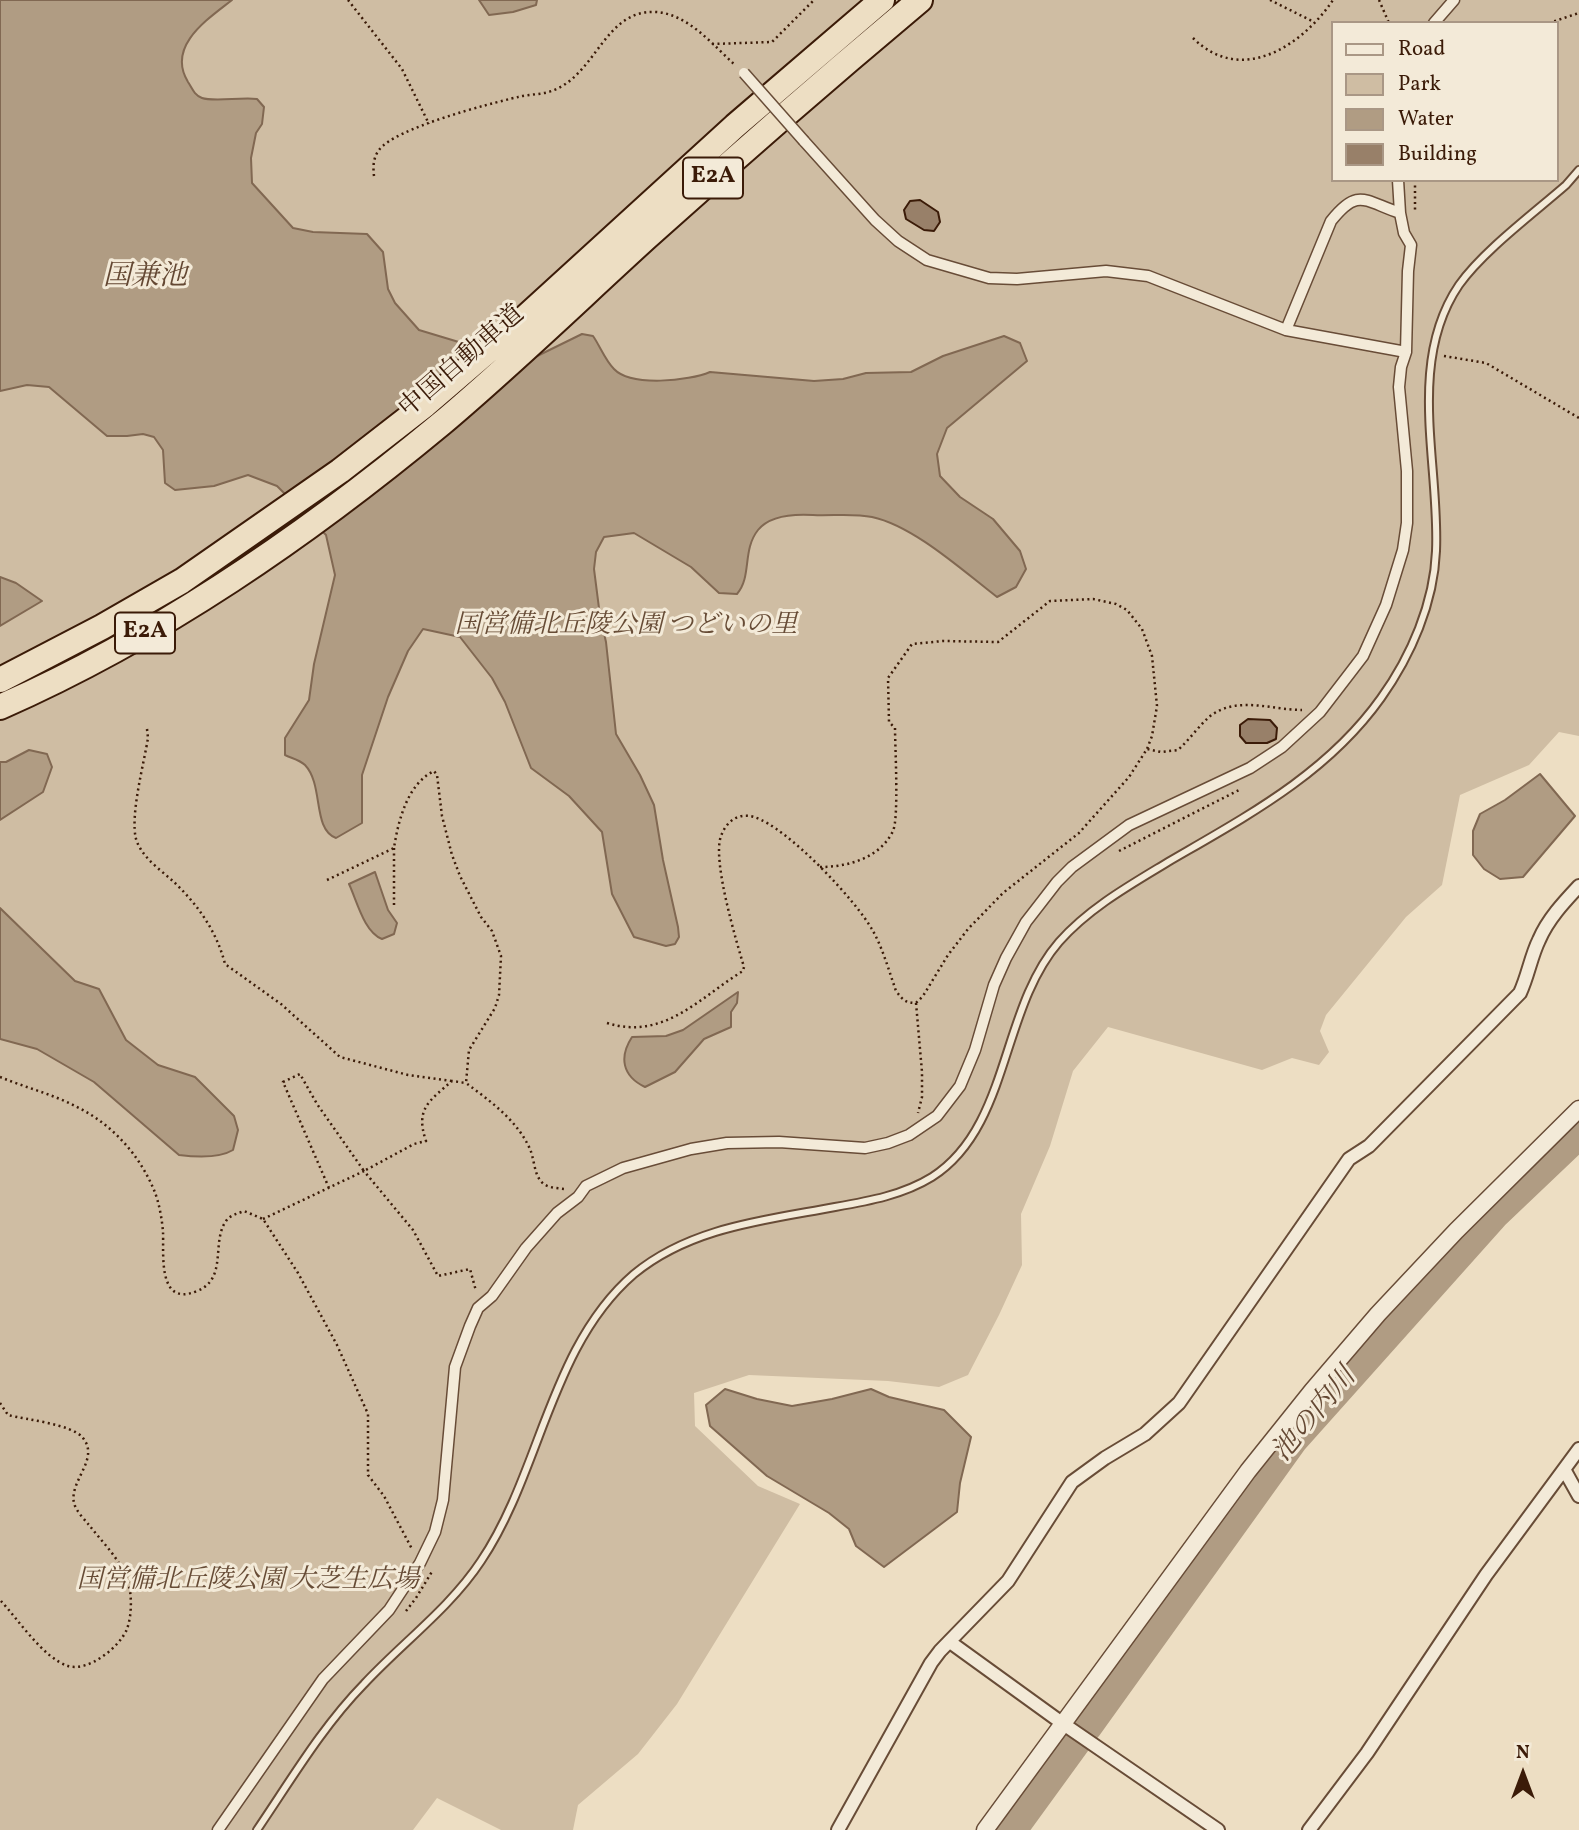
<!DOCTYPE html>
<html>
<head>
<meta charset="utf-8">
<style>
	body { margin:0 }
	#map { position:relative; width:1579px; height:1830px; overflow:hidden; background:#eddec3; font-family:Vollkorn,serif }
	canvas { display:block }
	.legend { position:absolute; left:1331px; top:21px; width:228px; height:161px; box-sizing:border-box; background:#f3ead8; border:2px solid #a99785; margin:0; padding:9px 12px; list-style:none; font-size:21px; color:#3b1b08 }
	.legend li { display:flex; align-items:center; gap:14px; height:35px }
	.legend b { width:35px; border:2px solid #a99785 }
	.north { position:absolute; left:1488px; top:1739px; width:70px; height:70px; -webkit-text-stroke:5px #f3ead8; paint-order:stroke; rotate:0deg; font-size:19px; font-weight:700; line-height:28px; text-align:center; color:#3b1b08 }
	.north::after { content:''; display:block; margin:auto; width:24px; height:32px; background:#3b1b08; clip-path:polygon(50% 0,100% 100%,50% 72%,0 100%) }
</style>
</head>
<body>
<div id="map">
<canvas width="1579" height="1830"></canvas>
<ul class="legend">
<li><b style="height:9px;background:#f3ead8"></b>Road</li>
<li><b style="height:19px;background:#cfbda3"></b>Park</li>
<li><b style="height:19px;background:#b09c83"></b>Water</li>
<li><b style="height:19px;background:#988069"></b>Building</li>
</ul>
<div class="north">N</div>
</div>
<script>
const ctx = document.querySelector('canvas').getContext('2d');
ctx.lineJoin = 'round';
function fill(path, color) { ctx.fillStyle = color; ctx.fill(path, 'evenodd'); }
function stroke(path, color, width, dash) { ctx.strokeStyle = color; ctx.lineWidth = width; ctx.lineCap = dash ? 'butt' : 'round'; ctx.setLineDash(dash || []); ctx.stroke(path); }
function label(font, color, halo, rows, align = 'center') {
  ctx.font = font + ' Vollkorn,"Noto Serif JP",serif'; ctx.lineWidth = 6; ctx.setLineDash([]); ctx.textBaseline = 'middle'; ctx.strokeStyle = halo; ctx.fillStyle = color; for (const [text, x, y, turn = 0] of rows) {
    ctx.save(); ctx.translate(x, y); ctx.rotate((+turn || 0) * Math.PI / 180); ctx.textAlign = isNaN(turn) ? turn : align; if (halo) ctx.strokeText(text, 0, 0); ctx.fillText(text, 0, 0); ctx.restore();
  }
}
fill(new Path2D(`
	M0 0H1579V736L1559 732 1529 765 1460 795 1442 885 1406 917 1326 1015 1320 1031 1329 1052 1319 1065 1292 1058 1262 1070 1108 1027 1073 1071 1050 1146 1021 1214 1022 1265 999 1315 968 1375 939 1387 888 1381 749 1375 694 1393 695 1426 758 1486 800 1504 677 1704 638 1754 578 1805 573 1830H501L437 1798 413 1830H0ZM1332 23H1556V180H1332Z`), '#cfbda3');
const water = new Path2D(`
	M0 0H232C208 19 166 46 188 82 192 88 194 95 202 98 213 102 242 97 257 99L264 107 262 124 256 133 251 158 252 183 293 228 313 232 367 234 383 252 388 289 395 303 419 330 525 362 582 334 593 336C600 346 605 360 614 369 631 387 689 381 710 372L814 381 843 379 866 373 911 372 943 356 1004 336 1020 343 1027 361 947 428 937 454 940 476 960 497 993 519 1020 551 1026 569 1016 587 997 597C963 571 914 526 872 517 853 513 832 516 813 515 796 514 770 515 758 530 742 550 752 577 737 594L719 593 691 567 634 533 604 537 596 552 594 569 600 616 606 642 616 734 640 775 654 805 663 860 678 927 679 937 675 944 666 946 634 937 612 894 602 832 569 796 531 768 505 702 492 678 460 637 423 629 408 651 388 697 362 775V823L336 838C312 829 324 785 305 765 300 760 291 758 285 755V738L309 700 314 664 335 575 326 535 277 486 248 475 214 486 175 490 165 483 163 450 154 437 143 434 127 436H107L49 387 27 385 0 391Z
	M479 0H537L536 5 513 12 489 15Z
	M0 577 16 583 42 601 0 626Z
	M29 750 47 754 52 767 43 792 0 820V762H6Z
	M1540 774 1575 816 1523 877 1500 879 1484 869 1473 855V831L1480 814 1505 800Z
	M375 872 388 910 397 923 394 934 382 939C364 932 357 901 349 884Z
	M0 908 75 981 99 989 126 1040 158 1065 195 1077 234 1116 238 1130 233 1150C218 1159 195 1157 179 1155L94 1082 37 1049 0 1039Z
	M738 992 737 1003 731 1012V1027L704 1039 675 1072 645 1087C622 1076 619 1057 632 1037L666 1036 683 1030Z
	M725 1389 757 1399 792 1406 832 1399 871 1389 889 1397 944 1410 971 1437 960 1483 957 1512 884 1567 856 1546 849 1529 829 1513 767 1476 710 1426 706 1405Z`);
fill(water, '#b09c83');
stroke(water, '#816852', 2);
stroke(new Path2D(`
	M1087 1727 1293 1440 1494 1215 1579 1134
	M1012 1830 1076 1742`), '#b09c83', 30);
const building = new Path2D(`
	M920 200 938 212 940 222 934 231 924 230 906 219 904 210 910 201Z
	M1248 719 1270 720 1277 728 1276 739 1267 743H1246L1240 736V725Z`);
fill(building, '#988069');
stroke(building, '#3b1b08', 2);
const service = new Path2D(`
	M257 1830C291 1780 322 1727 364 1684 402 1643 450 1608 481 1561 541 1472 550 1346 634 1274 691 1227 766 1220 835 1207 869 1201 903 1195 932 1177 1010 1127 1000 1010 1059 942 1089 908 1130 885 1168 862 1247 816 1327 774 1381 698 1411 656 1434 603 1436 551 1440 465 1406 363 1459 285 1483 251 1534 213 1566 185L1579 170`);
const pedestrian = new Path2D(`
	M1434 23 1454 0
	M804 141 875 220 898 241 927 260 989 278 1017 279 1106 271 1148 276 1286 330 1406 352
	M1286 330 1331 221C1358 187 1364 201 1400 213L1398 180
	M218 1830 323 1679 389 1610 420 1563 435 1532 443 1500 455 1367 470 1326 478 1308 492 1296 526 1248 557 1213 578 1197 586 1186 623 1168 691 1149 727 1143 779 1142 865 1148 888 1143 909 1135 937 1116 960 1086 975 1050 994 985 1006 958 1026 922 1057 882 1072 867 1129 825 1250 768 1282 747 1320 712 1350 673 1363 656 1386 605 1403 550 1407 523V471L1399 387 1401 367 1406 352 1408 271 1411 245 1404 233 1400 213`);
const minor = new Path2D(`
	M1565 1471 1579 1496
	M950 1642 1062 1723 1218 1830
	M838 1830 931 1663 940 1651 1008 1581 1072 1482 1105 1458 1145 1434 1179 1403 1349 1159 1369 1146 1520 993C1528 976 1531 956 1539 940 1548 919 1564 902 1579 886
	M1309 1830 1367 1753 1486 1575 1579 1449`);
const tertiary = new Path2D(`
	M985 1830 1248 1471 1312 1391 1378 1314 1456 1231 1579 1109`);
const motorway = new Path2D(`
	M0 680 102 627 182 581 340 471 425 405 496 344 735 126 882 0
	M0 707C161 636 307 535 442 423 512 364 578 300 646 238 736 157 827 78 920 0`);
stroke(service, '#684c37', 10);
stroke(pedestrian, '#684c37', 13);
stroke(minor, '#684c37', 16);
stroke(tertiary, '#684c37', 19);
stroke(motorway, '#3b1b08', 28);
stroke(new Path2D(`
	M348 0 402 69 429 124
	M1270 0 1314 22
	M1379 0 1389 23
	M1549 23 1579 13
	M1193 38C1241 86 1302 46 1333 0
	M712 44 772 42 814 0
	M374 176C373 167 373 158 379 150 395 128 488 104 518 97 529 94 543 95 554 90 597 73 605 9 656 12 688 14 713 45 735 65
	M1415 180V211
	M1444 356 1486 363 1579 418
	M147 729 148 738C144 763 130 815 136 839 142 858 161 870 175 883 198 905 217 932 225 964L281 1004 340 1057 408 1075 452 1081
	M394 848V905
	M1119 851 1241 789
	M820 867C848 867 880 858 893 831 899 818 895 746 895 728L889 722 888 678 912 644 943 641 998 642 1050 601 1093 599 1116 604 1127 610 1142 629 1152 656 1157 706 1152 736 1147 749
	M327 880 394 848C398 822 407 784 434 771L437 775 442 816 452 855 460 876 481 917 492 931 501 956 499 995 495 1008 469 1050 466 1083C490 1101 517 1120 530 1149 534 1158 534 1172 540 1180 545 1188 556 1188 565 1189
	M916 1003 922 1072V1097L918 1113
	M607 1023C664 1041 700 997 743 971L744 967C736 940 712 860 721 836 726 822 738 812 754 817 787 827 856 900 873 931 883 949 889 971 896 991 902 999 905 1003 916 1003L923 996 948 955 968 929 1003 893 1079 833 1129 777 1147 749 1161 752 1178 750C1189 740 1198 727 1209 717 1236 695 1272 710 1302 710
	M0 1077C24 1087 52 1094 75 1106 111 1123 139 1154 154 1190 159 1202 162 1219 163 1232 164 1253 157 1308 197 1291 228 1279 211 1242 226 1221 230 1215 237 1214 244 1211L263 1219 298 1273 337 1345 368 1414V1475L384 1496 412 1549
	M329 1188 283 1082 300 1074 317 1104 364 1171 414 1144 426 1141C415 1109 429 1101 452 1081L466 1083
	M263 1219 364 1171 413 1230 438 1276 470 1269 476 1291
	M0 1403 8 1415C27 1420 72 1424 83 1438 100 1459 69 1481 74 1503 76 1511 84 1519 89 1525 103 1543 121 1560 128 1582 132 1595 132 1615 127 1629 119 1648 88 1672 68 1666 43 1658 18 1619 0 1600
	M406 1611 416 1598 433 1570`), '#3b1b08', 2.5, [2, 3.5]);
stroke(service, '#f3ead8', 6);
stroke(pedestrian, '#f3ead8', 10);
stroke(minor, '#f3ead8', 12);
stroke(tertiary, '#f3ead8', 16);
stroke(motorway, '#eddec3', 24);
const pedestrianBridge = new Path2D(`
	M744 73 804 141`);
stroke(pedestrianBridge, '#684c37', 13, []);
stroke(pedestrianBridge, '#f3ead8', 10);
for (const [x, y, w] of [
	[713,178,60],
	[145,633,60]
]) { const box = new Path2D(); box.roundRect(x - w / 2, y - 20.5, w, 41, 5); ctx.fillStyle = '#f3ead8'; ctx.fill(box); stroke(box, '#3b1b08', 2); }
label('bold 24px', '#3b1b08', null, [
	["E2A",713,178],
	["E2A",145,633]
]);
label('26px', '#3b1b08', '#f3ead8', [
	["中国自動車道",463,363,-41]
]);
label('italic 26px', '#674c36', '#f3ead8', [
	["国営備北丘陵公園 つどいの里",626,627],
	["国営備北丘陵公園 大芝生広場",248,1582]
]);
label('italic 28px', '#644833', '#f3ead8', [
	["国兼池",145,279],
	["池の内川",1316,1416,-50]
]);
</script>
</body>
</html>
